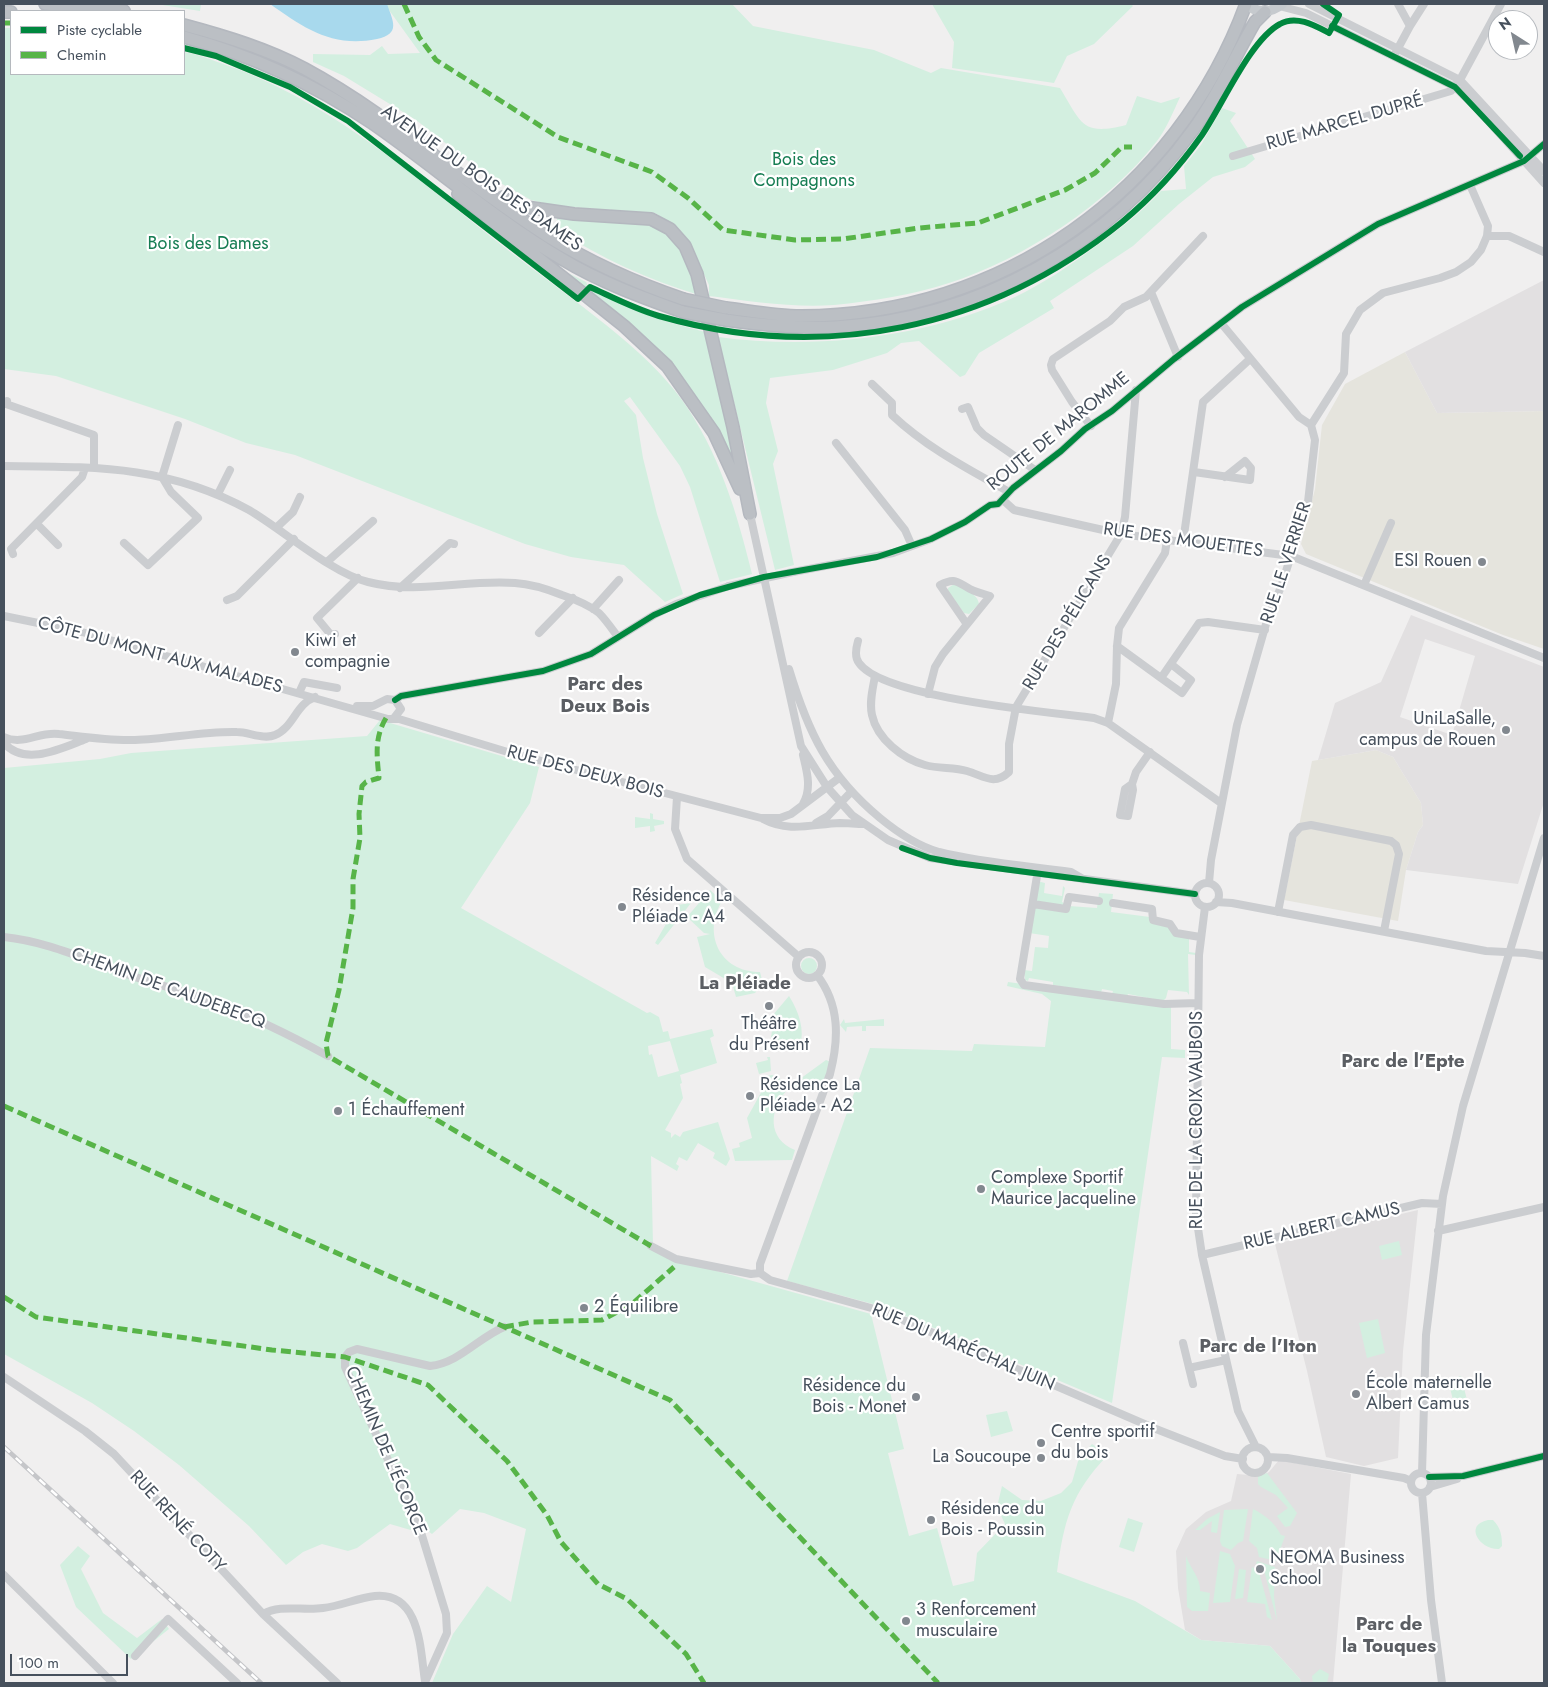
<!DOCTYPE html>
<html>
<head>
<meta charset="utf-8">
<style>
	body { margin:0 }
	#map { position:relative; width:1548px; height:1687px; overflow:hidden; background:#f0efef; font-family:Jost,sans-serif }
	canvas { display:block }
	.frame { position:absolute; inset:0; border:5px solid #46505c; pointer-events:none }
	.legend { position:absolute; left:10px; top:10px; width:175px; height:65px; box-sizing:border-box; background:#fff; border:1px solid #b5b9be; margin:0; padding:6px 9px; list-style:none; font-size:15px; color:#46505c }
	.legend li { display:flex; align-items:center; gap:10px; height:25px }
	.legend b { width:25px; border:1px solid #b5b9be }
	.north { position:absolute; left:1488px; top:10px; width:50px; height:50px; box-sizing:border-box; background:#fff; border:1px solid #b5b9be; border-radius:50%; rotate:325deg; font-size:14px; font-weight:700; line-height:20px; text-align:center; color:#46505c }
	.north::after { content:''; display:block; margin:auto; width:18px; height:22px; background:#82888f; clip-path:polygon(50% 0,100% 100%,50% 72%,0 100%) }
	.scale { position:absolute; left:10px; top:1654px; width:118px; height:22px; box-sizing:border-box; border:2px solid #46505c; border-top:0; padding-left:6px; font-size:15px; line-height:18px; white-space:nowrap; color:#46505c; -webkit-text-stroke:4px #fff; paint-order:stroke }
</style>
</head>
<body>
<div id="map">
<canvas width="1548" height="1687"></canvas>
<div class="frame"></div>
<ul class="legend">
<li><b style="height:6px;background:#00873e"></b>Piste cyclable</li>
<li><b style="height:6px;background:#57b448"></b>Chemin</li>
</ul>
<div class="north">N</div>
<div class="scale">100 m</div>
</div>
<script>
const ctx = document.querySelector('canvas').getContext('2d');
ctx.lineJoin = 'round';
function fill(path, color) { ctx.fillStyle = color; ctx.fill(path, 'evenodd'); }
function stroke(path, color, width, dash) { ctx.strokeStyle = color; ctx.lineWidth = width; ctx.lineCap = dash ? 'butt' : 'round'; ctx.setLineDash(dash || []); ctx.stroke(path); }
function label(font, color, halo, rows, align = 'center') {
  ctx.font = font + ' Jost,sans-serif'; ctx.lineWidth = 4.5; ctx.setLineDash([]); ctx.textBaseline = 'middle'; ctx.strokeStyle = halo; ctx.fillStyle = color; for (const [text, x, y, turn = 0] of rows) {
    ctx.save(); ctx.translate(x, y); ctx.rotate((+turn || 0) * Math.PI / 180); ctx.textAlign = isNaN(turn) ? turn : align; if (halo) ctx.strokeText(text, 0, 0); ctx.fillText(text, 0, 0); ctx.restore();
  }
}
fill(new Path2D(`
	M1405 352 1437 413 1544 411V649L1503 635 1306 554 1301 544 1315 489 1322 425 1345 384Z
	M1376 750 1393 757 1421 803 1423 825 1418 832 1406 870 1398 921 1284 900 1312 761Z`), '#e5e4dd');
fill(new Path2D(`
	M1544 280V411L1437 413 1405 352Z
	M1411 615 1544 667V802L1518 884 1406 870 1418 832 1423 825 1421 803 1393 757 1376 750 1318 760 1335 703 1381 682ZM1425 639 1475 656 1452 735 1400 717Z
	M1418 1210 1403 1351 1398 1458 1364 1466 1326 1457 1307 1371 1275 1244Z
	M1279 1460 1351 1474 1333 1683H1301L1300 1679 1270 1646 1201 1640 1185 1630 1178 1588 1176 1551 1186 1529 1206 1512 1231 1501 1237 1474 1261 1476 1269 1472Z`), '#e2e0e1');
fill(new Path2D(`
	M156 4H201L200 11Z
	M380 4H732L753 26 874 50 931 73 941 68 1060 88C1082 124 1082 136 1126 125L1137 96 1161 103 1180 97C1173 112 1167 128 1157 141 1109 203 1024 259 949 283 912 295 873 301 834 305 793 308 749 301 709 296V285L689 242 675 226 655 213 555 206 531 200 486 175 416 120 344 76 313 62V54L370 55 382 46 388 54 420 53 389 10Z
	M932 4H1131L1133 6 1094 44 1067 56 1054 83 952 68 954 42Z
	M4 28H11V74H184V52C198 54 212 60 226 65 338 104 428 189 521 260 571 299 646 349 682 400 719 452 737 513 752 574L720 582 690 487 680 466 630 397 624 401 636 415 643 458 657 514 683 594 665 602 624 565 571 557 525 544 295 455 246 443 185 419 56 376 4 369Z
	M1222 108 1236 113 1230 121 1255 159 1245 167 1213 177 1179 204 1133 246 1050 301 1054 308 979 353 965 375 960 377 919 341 901 343 887 353 833 370 770 378 766 403 778 451 773 464 794 565 775 570 718 337C816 350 925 338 1015 297 1042 284 1068 267 1092 249 1117 231 1140 214 1161 191L1186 189 1184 166 1201 145Z
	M557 217 652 225C684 242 687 263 699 295 649 280 601 258 557 230Z
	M550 264 586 282 590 289 627 306 668 322 705 332 737 472 687 388Z
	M956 583C964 589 978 594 979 604L969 614 964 613 948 591V588Z
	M380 720 539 767 530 803 461 908 647 1013 650 1012 659 1017 663 1032 668 1031 670 1039 712 1029 714 1036 710 1038 717 1063 680 1075 682 1083 680 1084 683 1098 665 1130 671 1133V1138L675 1134 680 1137 683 1132 718 1122 730 1159 726 1166 713 1158 715 1153 698 1143 687 1161 679 1157 676 1164 679 1166 677 1171 651 1156 653 1245 699 1266 871 1314 904 1449 888 1453 909 1536 937 1528 953 1586 974 1581 977 1553 1005 1524 997 1507 1002 1486 1022 1500 1041 1501 1061 1493 1072 1482 1079 1458 1092 1444 1108 1455C1071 1493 1064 1521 1057 1572L1135 1601 1201 1640 1270 1646 1300 1679 1301 1683H432L453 1634 487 1586 511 1602 526 1529 484 1513 460 1509 432 1534 424 1528 411 1509 407 1513 414 1531 390 1524 357 1548 348 1551 322 1544 303 1552 286 1565 249 1526 179 1465 134 1431 92 1403 4 1354V768L100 759 131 753 367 736ZM670 1041 679 1071 658 1077 652 1054 649 1055 648 1046Z
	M650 813 653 814V819L664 821V824L654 826 655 831 650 832V826L635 828V817L650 819Z
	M1037 881 1045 883 1044 893 1062 896 1063 886 1065 888 1062 902 1069 906 1097 908 1099 893 1113 894 1111 912 1150 917 1189 935V952L1196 953V955L1188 954 1189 995 1187 992 1168 990 1166 998 1163 1001 1128 994 1127 997 1112 994 1113 991 1102 989 1101 993 1053 985V982L1029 978 1028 981 1025 980 1024 970 1032 971 1035 947 1048 948 1049 936 1029 933Z
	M710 890 722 901C702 934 720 972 760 972L763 984 755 993 736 997 732 983 705 967 697 937 710 934 704 933 687 917Z
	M691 903 658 945 655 943 677 905Z
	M801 966a8 8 0 1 1 16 0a8 8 0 1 1-16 0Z
	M1008 982 1171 1004V1049L1185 1050V1058L1162 1057 1112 1403 884 1307 787 1281 870 1048 972 1051 974 1044 1045 1047 1051 1001 1042 994 1007 986Z
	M789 996C799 1012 805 1029 800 1048L771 1038 772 1030 767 1022Z
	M844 1019 845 1023 884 1019V1026H866V1031H862V1026L847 1027 846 1032 840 1025Z
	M767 1057H770L771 1071 759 1074 756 1063 768 1060Z
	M826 1060 831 1062 823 1086 812 1084 795 1087 793 1084Z
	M772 1075 779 1077 787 1090C769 1109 767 1139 795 1150L792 1160 735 1161 732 1149 740 1147 739 1143 752 1138 747 1118 763 1089 760 1077Z
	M1399 1241 1402 1255 1382 1260 1379 1246Z
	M1378 1319 1385 1353 1367 1358 1359 1323Z
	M1461 1376 1468 1404 1455 1408 1448 1380Z
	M1007 1411 1013 1431 991 1437 986 1415Z
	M1267 1473 1297 1513 1290 1526 1285 1527 1277 1516 1288 1508 1276 1495 1261 1487 1258 1484V1476Z
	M1248 1509 1243 1541 1238 1543 1231 1550 1222 1546 1220 1541 1224 1510Z
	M1253 1509C1265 1515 1275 1523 1281 1535L1285 1536 1276 1561 1259 1557 1257 1548 1249 1541Z
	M1220 1512 1217 1533 1211 1532 1212 1521 1200 1530H1195L1207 1519Z
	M1128 1518 1143 1523 1134 1552 1119 1547Z
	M1488 1520H1493C1501 1528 1502 1536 1502 1546L1499 1549C1480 1550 1463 1525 1488 1520Z
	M78 1546 90 1556 81 1569 103 1613 137 1638 162 1619 169 1629 131 1659 76 1607 60 1565Z
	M1220 1551 1230 1554 1235 1566 1230 1602 1213 1603Z
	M1186 1556C1190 1568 1201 1578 1200 1591L1210 1593 1208 1611H1192L1187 1607Z
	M1257 1561 1275 1567 1274 1596 1277 1621 1264 1570 1256 1564Z
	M1252 1567 1259 1572 1272 1620 1267 1617 1265 1604 1247 1602Z
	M1239 1569 1246 1570 1243 1598 1235 1599Z
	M1320 1669 1329 1674 1327 1683H1313L1312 1676Z`), '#d3efe0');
fill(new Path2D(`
	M270 4H387C393 21 401 34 377 39 332 48 304 28 270 4Z`), '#a8d9ed');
const highway = new Path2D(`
	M45 4 124 11
	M4 12H11
	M184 25C225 36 268 49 305 69 392 116 465 184 549 237 591 263 636 283 683 299
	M184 37C251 55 314 84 372 123 436 167 495 220 562 259 600 282 641 297 683 312
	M458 194 624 326 667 366 714 433 740 489
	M503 197 519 206 574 214 651 219 670 229 685 246 697 274 733 427 750 514
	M726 308C750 311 776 316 801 316 1001 316 1177 192 1246 4
	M726 320C762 325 798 329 835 327 978 319 1110 245 1193 130 1218 96 1234 58 1255 22L1265 12`);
stroke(highway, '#b4b8bf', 14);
stroke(new Path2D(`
	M1309 4 1460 80 1544 171
	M1279 6 1306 13 1455 87 1474 105 1544 183
	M1410 26 1424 4
	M1396 52 1410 26 1398 4
	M1233 156 1451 91 1461 78 1501 4
	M1487 236H1509L1544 252
	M1151 292 1178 357
	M1221 323 1299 417 1311 425
	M872 384 892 403V415C927 448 968 469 1009 492
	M7 401 6 404 94 435V467
	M962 409 968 407 977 428 984 435 1035 470
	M1091 426 1072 402 1052 370 1051 365 1053 359 1110 321 1124 307 1146 297 1203 236
	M836 443 905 530 912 546
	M4 466C95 467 167 465 249 510 283 530 333 574 368 582 419 595 465 579 515 583 532 584 547 589 562 595 574 599 589 605 599 613 606 620 612 629 618 637
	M1194 472 1250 480 1251 468 1245 461 1225 477
	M218 494 230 470
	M1003 500 1014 510 1121 534 1291 556 1544 658
	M750 514 801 746 827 787 852 815 888 840 930 858 1195 894
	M37 524 58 545
	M277 527 293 512 300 497
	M1183 542 1203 402 1250 359
	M124 543 148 565 198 518 171 492 162 477 178 425
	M13 554 11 549 82 477 85 468
	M328 561 373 521
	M793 572 893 553 931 539 965 522 990 505 998 504 1013 488 1061 451 1085 429 1112 411 1174 359 1242 307 1378 224 1524 161 1544 144
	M1364 585 1391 523
	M400 588 450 543 454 544
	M227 600 237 596 294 539
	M593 609 619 580
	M4 616 82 632 388 719H399L511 753 761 818H780L791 814 839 778
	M539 633 573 598
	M335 634 331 635 317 618 358 578
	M858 641C856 648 854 657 859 663 883 698 1049 712 1094 718L1108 723 1221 803
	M1117 646 1161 678 1199 623 1208 622 1265 630
	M789 669C808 732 828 775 880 818 897 832 918 846 939 852 982 863 1028 866 1071 872L1083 879
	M875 676C873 688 869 702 872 715 877 739 903 759 925 765 939 769 954 767 967 771 984 776 994 786 1009 772V744L1016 707 1121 534 1125 517 1136 390
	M1161 678 1182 693 1191 680 1171 664
	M299 693 304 682 337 688
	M928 694 935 667 943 654 990 596C983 594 976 592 970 589 957 582 955 577 940 585L966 623
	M395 700 401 696 543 671 591 654 654 615 676 604 729 586
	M357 706H373L387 699 395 700 401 709 394 718
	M1108 723 1116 684 1117 646 1119 628 1165 553 1167 540
	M4 737C23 746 39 731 59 734 85 737 109 741 135 740 169 739 203 731 237 732 249 732 264 740 275 735 293 728 296 704 315 697
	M4 743C25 767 62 748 86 739
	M1132 784 1133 790 1128 816 1120 815 1125 789Z
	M1132 784 1136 772 1150 752
	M677 797 675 829 687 859 799 957
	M803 804C812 788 807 772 803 755
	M763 819C789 833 813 824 840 823 848 823 856 824 864 824
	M816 823 828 816 851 792
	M1038 870 1020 979 1024 985 1164 1004 1198 1003
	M1195 895a12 12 0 1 1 24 0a12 12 0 1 1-24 0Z
	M1209 883 1211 860 1237 725 1268 617 1281 587 1308 502 1315 440 1311 425 1344 373 1346 334 1360 310 1383 293 1440 278 1456 272 1471 262 1481 250 1487 236 1488 226 1470 185
	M1216 902 1232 903 1486 951 1525 953 1544 956
	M1113 903 1152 909 1153 920 1170 924 1176 933 1200 937
	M1033 904 1066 909 1069 897 1099 901
	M1205 907 1199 955 1196 1215 1202 1255 1238 1411 1256 1447
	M1278 912 1293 835 1300 827 1311 825 1391 841 1396 845 1399 854 1384 931
	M4 937C43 941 77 956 113 969 145 982 179 989 211 1001 251 1016 290 1035 328 1056
	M796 965a13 13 0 1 1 26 0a13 13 0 1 1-26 0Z
	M1438 1231 1544 1207
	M651 1246 676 1259 751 1274 760 1273
	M1202 1255 1422 1203 1442 1204
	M760 1273 770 1280 882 1311 1156 1429 1225 1456 1243 1459
	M760 1273V1264L830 1074C839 1039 840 1005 817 975
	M1183 1343 1193 1384
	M1189 1368 1226 1360
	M4 1377 85 1431 114 1454 263 1614 337 1683
	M1242 1460a13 13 0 1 1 26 0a13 13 0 1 1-26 0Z
	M1268 1457 1287 1458 1404 1478 1411 1481
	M1422 1473 1426 1335 1443 1196 1463 1106 1544 838
	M1411 1483a10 10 0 1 1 20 0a10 10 0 1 1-20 0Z
	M1429 1477 1463 1476 1544 1456
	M1430 1487 1457 1479
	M1422 1493 1431 1600 1442 1683
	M4 1575 113 1683
	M263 1614C280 1604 303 1611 323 1608 341 1606 357 1598 375 1596 421 1592 420 1650 425 1681
	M135 1656 168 1619 237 1683
	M425 1682 447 1633 446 1614 420 1529 345 1367V1357L349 1352 357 1349 430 1366C459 1363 478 1338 504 1327`), '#cbcdd0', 8);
stroke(new Path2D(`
	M1245 4C1257 13 1270 14 1282 4`), '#c6cace', 10);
stroke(highway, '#bbbfc4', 11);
const rail = new Path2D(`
	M4 1447 261 1683`);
stroke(rail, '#c5c6c9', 4.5);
stroke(rail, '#fff', 2.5, [8]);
const highwayBridge = new Path2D(`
	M683 299 726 308
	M683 312 726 320`);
stroke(highwayBridge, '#b4b8bf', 14, []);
stroke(new Path2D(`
	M729 586 793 572`), '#cbcdd0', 8);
stroke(highwayBridge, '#bbbfc4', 11);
stroke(new Path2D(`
	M404 4 419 37 436 60 558 137 652 172 688 198 723 230 795 240 843 239 919 228 978 223 1065 190 1095 173 1122 147H1132
	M4 23H11
	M386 718C374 738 377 757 379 778L366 782 362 786 359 814 360 838 353 879V908L339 990 326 1043 328 1056 651 1246
	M4 1106 670 1400 938 1683
	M4 1297 36 1317 272 1350 345 1357 428 1385 507 1461 547 1515 561 1542 598 1584 627 1599 686 1654 704 1683
	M504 1327 532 1322 602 1320 632 1304 674 1267`), '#57b448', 5, [10, 5]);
stroke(new Path2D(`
	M1332 26 1455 87 1520 156
	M184 48 216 56 290 87 348 121 578 299 590 287C612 297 635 309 659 316 823 363 989 330 1122 222 1151 198 1180 166 1202 135 1222 106 1250 40 1280 24 1296 15 1314 25 1329 33L1339 15 1323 4
	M395 700 401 696 543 671 591 654 654 615 700 595 764 577 877 557 931 539 965 522 990 505 998 504 1013 488 1061 451 1085 429 1112 411 1174 359 1242 307 1378 224 1524 161 1544 144
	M902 848 930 858 957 863 1195 894
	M1429 1477 1463 1476 1544 1456`), '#00873e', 6);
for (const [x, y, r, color] of [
	[1482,562,5,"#82888f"],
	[295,652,5,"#82888f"],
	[1506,730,5,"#82888f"],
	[622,907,5,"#82888f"],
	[769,1006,5,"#82888f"],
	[750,1096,5,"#82888f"],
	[338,1111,5,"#82888f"],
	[981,1189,5,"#82888f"],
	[584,1308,5,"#82888f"],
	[1356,1394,5,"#82888f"],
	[916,1397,5,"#82888f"],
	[1041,1443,5,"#82888f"],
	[1041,1458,5,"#82888f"],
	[931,1520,5,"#82888f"],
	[1260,1569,5,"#82888f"],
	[906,1621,5,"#82888f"]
]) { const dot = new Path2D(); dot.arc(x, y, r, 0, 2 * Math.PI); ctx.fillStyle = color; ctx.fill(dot); stroke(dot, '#fff', 2); }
label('18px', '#46505c', '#fff', [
	["RUE MARCEL DUPRÉ",1345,123,-16],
	["AVENUE DU BOIS DES DAMES",481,179,35],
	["ROUTE DE MAROMME",1059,432,-39],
	["RUE DES MOUETTES",1183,541,8],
	["RUE LE VERRIER",1287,563,-72],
	["RUE DES PÉLICANS",1068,623,-59],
	["CÔTE DU MONT AUX MALADES",160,656,15],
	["RUE DES DEUX BOIS",585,773,15],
	["CHEMIN DE CAUDEBECQ",168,989,20],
	["RUE DE LA CROIX VAUBOIS",1198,1120,-90],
	["RUE ALBERT CAMUS",1322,1227,-13],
	["RUE DU MARÉCHAL JUIN",963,1348,23],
	["CHEMIN DE L'ÉCORCE",385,1451,67],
	["RUE RENÉ COTY",177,1522,47]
]);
label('18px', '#167d53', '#fff', [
	["Bois des",804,161],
	["Compagnons",804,182],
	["Bois des Dames",208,245]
]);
label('18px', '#46505c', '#fff', [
	["ESI Rouen",1472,562,"right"],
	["Kiwi et",305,642],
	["compagnie",305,663],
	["UniLaSalle,",1496,720,"right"],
	["campus de Rouen",1496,741,"right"],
	["Résidence La",632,897],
	["Pléiade - A4",632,918],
	["Théâtre",769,1025,"center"],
	["du Présent",769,1046,"center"],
	["Résidence La",760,1086],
	["Pléiade - A2",760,1107],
	["1 Échauffement",348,1111],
	["Complexe Sportif",991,1179],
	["Maurice Jacqueline",991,1200],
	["2 Équilibre",594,1308],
	["École maternelle",1366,1384],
	["Albert Camus",1366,1405],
	["Résidence du",906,1387,"right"],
	["Bois - Monet",906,1408,"right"],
	["Centre sportif",1051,1433],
	["du bois",1051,1454],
	["La Soucoupe",1031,1458,"right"],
	["Résidence du",941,1510],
	["Bois - Poussin",941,1531],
	["NEOMA Business",1270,1559],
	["School",1270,1580],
	["3 Renforcement",916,1611],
	["musculaire",916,1632]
], 'left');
label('bold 19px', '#5b5e63', '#fff', [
	["Parc des",605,685],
	["Deux Bois",605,707],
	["La Pléiade",745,984],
	["Parc de l'Epte",1403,1062],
	["Parc de l'Iton",1258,1347],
	["Parc de",1389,1625],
	["la Touques",1389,1647]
]);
</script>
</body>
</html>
